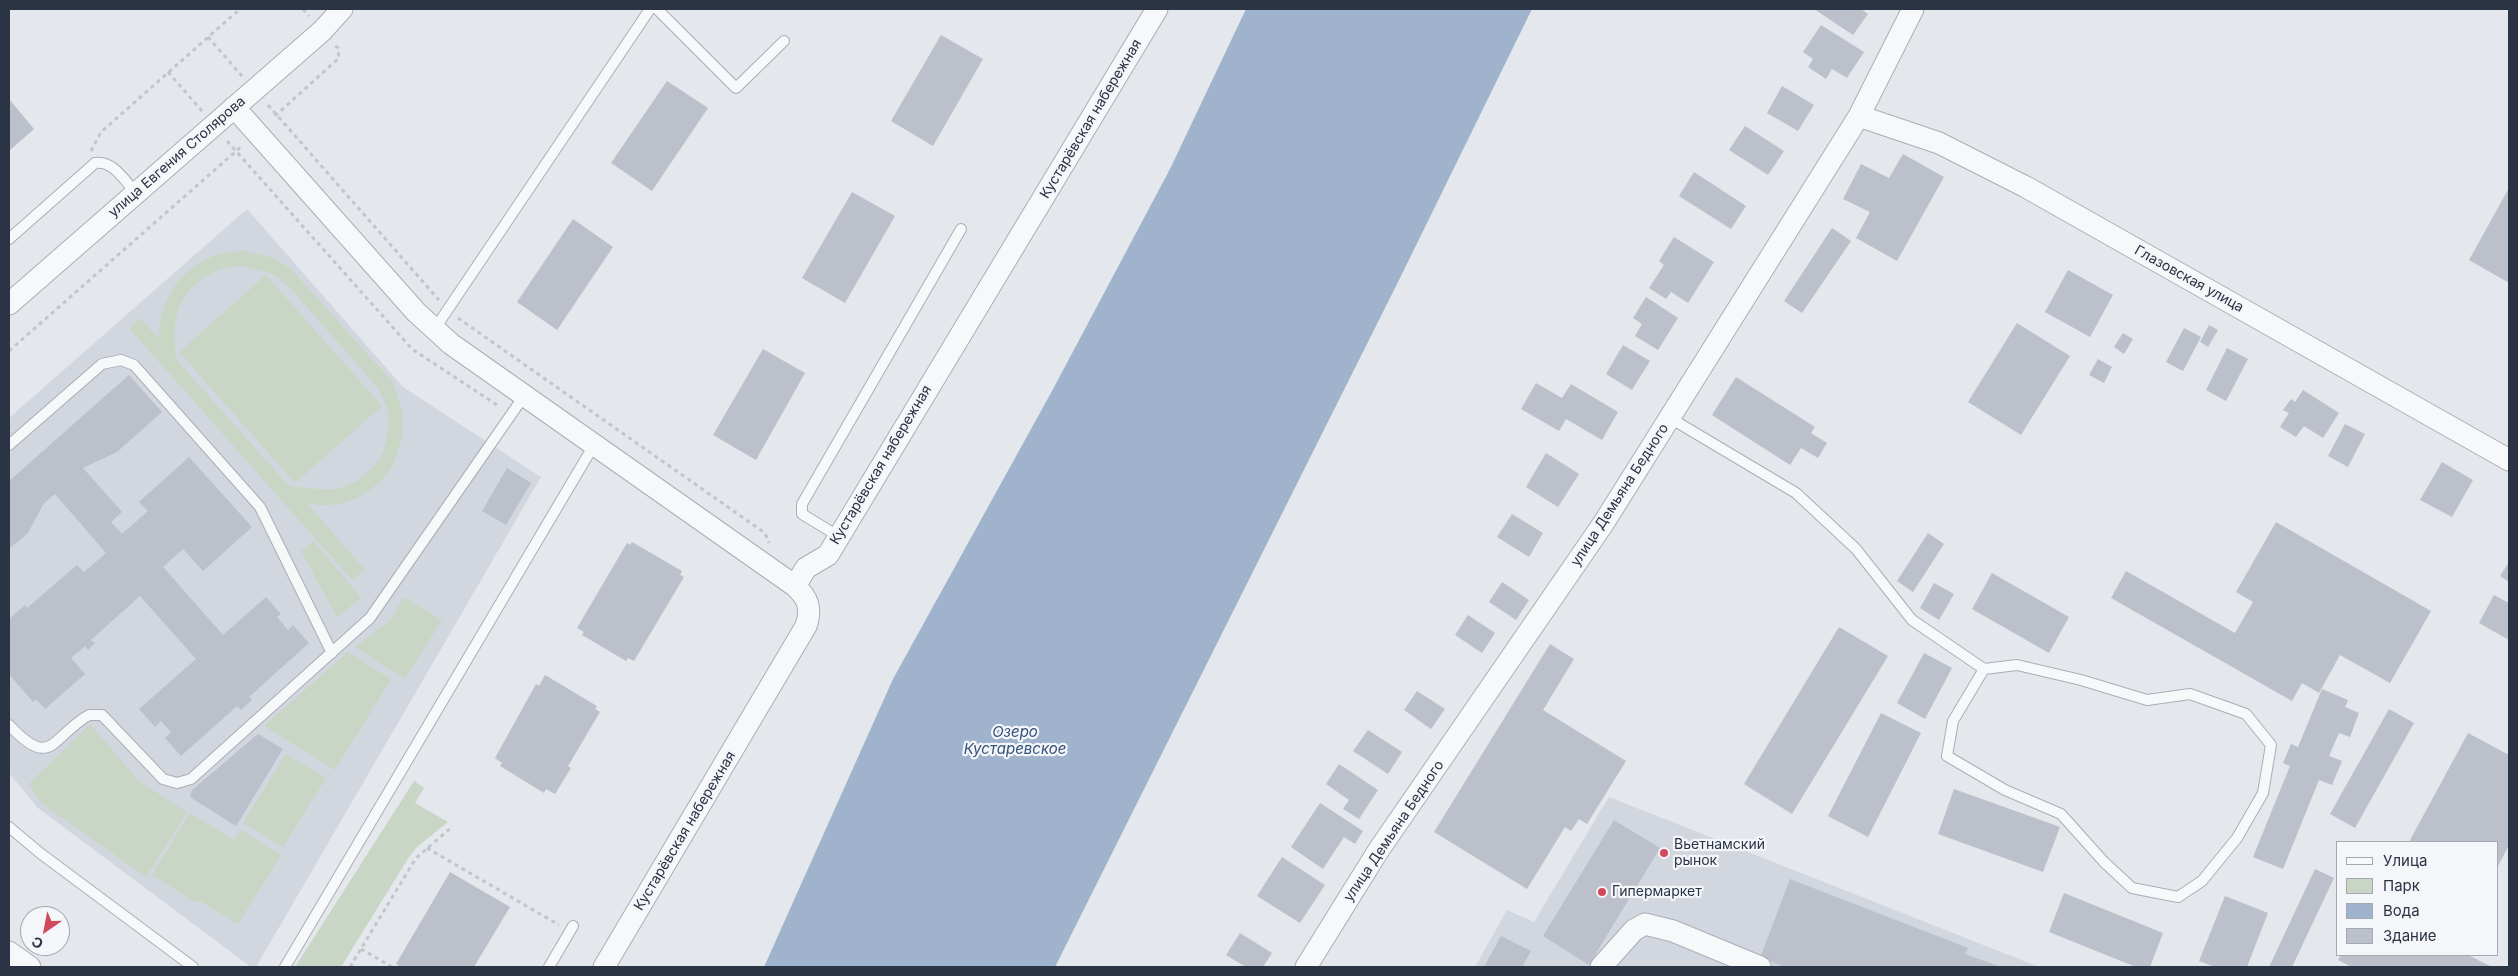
<!DOCTYPE html>
<html>
<head>
<meta charset="utf-8">
<style>
	body { margin:0 }
	#map { position:relative; width:2518px; height:976px; overflow:hidden; background:#e4e7ec; font-family:Inter,sans-serif }
	canvas { display:block }
	.frame { position:absolute; inset:0; border:10px solid #2b3445; pointer-events:none }
	.legend { position:absolute; left:2336px; top:841px; width:162px; height:115px; box-sizing:border-box; background:#f4f6f9; border:1px solid #a4a8b1; margin:0; padding:6px 9px; list-style:none; font-size:15px; color:#2b3445 }
	.legend li { display:flex; align-items:center; gap:10px; height:25px }
	.legend b { width:25px; border:1px solid #a4a8b1 }
	.north { position:absolute; left:20px; top:906px; width:50px; height:50px; box-sizing:border-box; background:#f4f6f9; border:1px solid #a4a8b1; border-radius:50%; rotate:213deg; font-size:14px; font-weight:700; line-height:20px; text-align:center; color:#2b3445 }
	.north::after { content:''; display:block; margin:auto; width:18px; height:22px; background:#d1495b; clip-path:polygon(50% 0,100% 100%,50% 72%,0 100%) }
</style>
</head>
<body>
<div id="map">
<canvas width="2518" height="976"></canvas>
<div class="frame"></div>
<ul class="legend">
<li><b style="height:6px;background:#f7f8fa"></b>Улица</li>
<li><b style="height:14px;background:#c9d6c5"></b>Парк</li>
<li><b style="height:14px;background:#9fb4cc"></b>Вода</li>
<li><b style="height:14px;background:#bbc0ca"></b>Здание</li>
</ul>
<div class="north">С</div>
</div>
<script>
const ctx = document.querySelector('canvas').getContext('2d');
ctx.lineJoin = 'round';
function fill(path, color) { ctx.fillStyle = color; ctx.fill(path, 'evenodd'); }
function stroke(path, color, width, dash) { ctx.strokeStyle = color; ctx.lineWidth = width; ctx.lineCap = dash ? 'butt' : 'round'; ctx.setLineDash(dash || []); ctx.stroke(path); }
function label(font, color, halo, rows, align = 'center') {
  ctx.font = font + ' Inter,sans-serif'; ctx.lineWidth = 4.5; ctx.setLineDash([]); ctx.textBaseline = 'middle'; ctx.strokeStyle = halo; ctx.fillStyle = color; for (const [text, x, y, turn = 0] of rows) {
    ctx.save(); ctx.translate(x, y); ctx.rotate((+turn || 0) * Math.PI / 180); ctx.textAlign = isNaN(turn) ? turn : align; if (halo) ctx.strokeText(text, 0, 0); ctx.fillText(text, 0, 0); ctx.restore();
  }
}
fill(new Path2D(`
	M247 209 403 387 541 477 256 967H251L38 808 9 773V418Z
	M1609 797 2039 967H1475L1507 910 1534 922Z`), '#d2d6de');
fill(new Path2D(`
	M245 251 273 258 291 269 391 380C417 426 399 486 346 502 334 506 321 505 308 504L365 570 352 580 129 328 140 318 159 339C159 288 195 251 245 251ZM245 266 273 274 291 289 379 389 387 407 389 423 386 443 381 456 374 466 357 481 341 488 327 490 289 486 176 359C175 346 173 332 176 319 182 287 212 265 245 266Z
	M266 275 382 406 295 483 179 352Z
	M314 541 361 598 337 617 301 551Z
	M404 597 442 620 405 679 355 647 390 620Z
	M348 652 391 679 335 770 264 726Z
	M90 724 139 781 187 812 146 877 41 803 29 784Z
	M286 754 326 778 283 847 243 823Z
	M414 781 424 788 415 803 448 822 417 847 409 857 341 967H295Z
	M190 813 234 840 241 830 281 855 238 924 198 900 196 903 152 875Z`), '#c9d6c5');
fill(new Path2D(`
	M1246 9H1532L1400 278 1055 967H764L893 679 1052 391 1170 169Z`), '#9fb4cc');
fill(new Path2D(`
	M1814 9H1861L1868 14 1853 35Z
	M1821 25 1864 52 1847 78 1832 69 1826 79 1808 67 1813 59 1803 52Z
	M941 35 983 59 933 146 891 121Z
	M667 81 708 108 652 191 611 163Z
	M1782 86 1814 105 1798 131 1767 113Z
	M9 99 34 129 9 151Z
	M1745 126 1784 151 1768 175 1729 150Z
	M1903 154 1944 177 1897 261 1856 238 1870 212 1843 199 1861 164 1889 178Z
	M1694 172 1746 206 1731 229 1679 196Z
	M2509 188V283L2469 260Z
	M852 192 895 216 845 303 802 278Z
	M573 219 613 247 557 330 517 302Z
	M1832 228 1851 241 1802 313 1784 301Z
	M1674 237 1714 262 1688 303 1671 292 1666 299 1649 288 1664 265 1659 261Z
	M2068 270 2113 295 2090 337 2045 312Z
	M1646 297 1678 318 1658 350 1635 336 1642 324 1633 318Z
	M2017 323 2070 356 2021 435 1968 402Z
	M2209 325 2218 330 2208 347 2200 342Z
	M2184 328 2201 337 2183 371 2166 362Z
	M2123 333 2133 339 2124 354 2114 347Z
	M1623 345 1650 361 1632 390 1606 374Z
	M2227 348 2248 359 2226 401 2206 390Z
	M763 349 805 373 756 460 713 435Z
	M2098 359 2112 367 2104 383 2089 375Z
	M129 375 162 412 117 452 83 468 122 512 111 522 122 534 148 511 139 502 189 457 252 527 203 571 183 549 163 567 223 635 266 597 281 614 277 617 288 630 293 625 309 643 249 697 252 700 241 710 237 706 181 756 165 738 171 732 161 721 155 727 139 709 196 659 140 596 91 640 95 643 88 650 85 646 71 658 85 674 45 709 36 699 33 702 9 674V619L25 605 27 608 77 565 84 572 106 553 55 494 44 503 28 533 9 549V481Z
	M1736 377 1815 427 1811 433 1827 443 1818 458 1801 448 1790 465 1712 415Z
	M1536 383 1562 398 1571 384 1618 412 1602 440 1566 419 1559 431 1521 409Z
	M2303 390 2339 413 2323 438 2304 426 2296 437 2280 427 2289 413 2283 410 2291 399 2295 402Z
	M2345 424 2365 434 2348 467 2328 456Z
	M1546 453 1579 474 1558 507 1526 487Z
	M2442 462 2473 480 2452 517 2420 500Z
	M507 468 531 483 506 525 482 511Z
	M1512 514 1543 533 1529 557 1497 537Z
	M2276 522 2431 611 2390 683 2340 655 2319 693 2302 683 2292 701 2111 598 2126 571 2235 633 2253 602 2236 592Z
	M1928 533 1944 544 1913 592 1897 581Z
	M632 542 682 571 680 575 684 577 634 661 628 658 626 661 582 635 584 632 577 628 627 543 630 545Z
	M2509 562V582L2500 576Z
	M1992 573 2069 617 2049 653 1972 609Z
	M1502 582 1529 600 1516 620 1489 602Z
	M1934 583 1954 594 1939 620 1920 608Z
	M2494 595 2509 603V640L2479 623Z
	M1468 615 1495 633 1482 653 1455 635Z
	M1839 627 1888 656 1792 814 1744 784Z
	M1550 644 1574 659 1543 710 1626 761 1587 824 1579 819 1571 831 1565 827 1527 889 1434 832Z
	M1924 653 1952 668 1925 719 1897 703Z
	M545 675 597 706 595 709 600 712 568 766 571 768 555 794 546 789 544 793 500 766 502 763 495 758 536 684 539 686Z
	M2322 689 2348 700 2345 707 2359 713 2350 737 2339 733 2329 756 2342 761 2332 785 2319 780 2283 869 2253 857 2290 766 2283 763 2291 744 2298 747Z
	M1417 691 1445 709 1431 729 1404 710Z
	M2389 709 2414 723 2355 828 2330 814Z
	M1881 713 1921 733 1868 837 1828 816Z
	M1368 730 1402 752 1388 774 1353 751Z
	M2468 733 2509 755V845L2497 868V842H2409Z
	M258 734 283 749 236 826 190 797 192 790Z
	M1339 764 1378 790 1359 819 1343 809 1349 800 1326 784Z
	M1954 789 2060 827 2043 872 1938 834Z
	M1320 803 1363 831 1355 844 1344 837 1323 869 1291 847Z
	M1614 820 1660 848 1589 965 1543 936Z
	M1282 857 1325 885 1300 923 1257 896Z
	M2315 869 2334 878 2292 967H2269Z
	M450 872 510 907 474 967H401L396 964Z
	M1790 879 1968 948 1965 954 2001 967H1785L1760 958Z
	M2064 893 2163 933 2150 967H2136L2049 932Z
	M2225 896 2268 913 2247 967H2215L2199 961Z
	M1240 933 1272 953 1263 967H1246L1226 955Z
	M1501 936 1531 951 1522 967H1484Z
	M2341 955H2468L2492 967H2352L2338 960Z`), '#bbc0ca');
const service = new Path2D(`
	M657 9 736 88 784 41
	M9 239 95 163C113 160 125 181 136 193
	M434 330 650 9
	M1670 418 1796 493 1856 549 1912 620 1984 669 2017 665 2081 680 2147 700 2190 694 2246 714 2271 745 2263 793 2237 838 2202 881 2178 897 2132 888 2104 862 2061 814 2005 790 1947 756 1953 721 1984 669
	M9 445 102 364 121 360 134 365 260 507 332 653
	M838 536 802 514V504L961 229
	M9 725C52 771 51 737 89 715H102L163 779 177 783 191 779 370 618 524 396
	M9 827 40 853 193 967
	M285 967 594 445
	M549 967 573 926`);
const minor = new Path2D(`
	M234 107 416 312 451 344 795 586
	M1859 116 1939 143 2026 187 2509 460
	M9 304 322 31 342 9
	M9 952 30 967
	M604 967 806 626C812 608 808 598 795 586L806 568 828 555 1157 9
	M1306 967 1378 851 1603 524 1859 116 1913 9
	M1601 967 1634 930 1645 924 1673 931 1760 967`);
stroke(service, '#a9aeb7', 12);
stroke(minor, '#a9aeb7', 23);
stroke(new Path2D(`
	M303 9 309 16
	M208 37 242 76
	M168 72 202 111
	M268 105 439 300
	M275 116 339 58 338 48 334 45
	M227 141 412 349 500 407
	M91 151 101 132 240 9
	M458 318 765 533 769 543
	M9 351 243 145
	M427 848 559 925
	M361 949 392 967
	M350 967 416 858 453 826`), '#c2c5cb', 3, [4, 4]);
stroke(service, '#f7f8fa', 10);
stroke(minor, '#f7f8fa', 21);
for (const [x, y, r, color] of [
	[1664,853,5,"#d1495b"],
	[1602,892,5,"#d1495b"]
]) { const dot = new Path2D(); dot.arc(x, y, r, 0, 2 * Math.PI); ctx.fillStyle = color; ctx.fill(dot); stroke(dot, '#f4f6f9', 2); }
label('14px', '#2b3445', '#f4f6f9', [
	["Кустарёвская набережная",1091,119,-59],
	["улица Евгения Столярова",177,157,-41],
	["Глазовская улица",2189,279,29],
	["Кустарёвская набережная",881,465,-59],
	["улица Демьяна Бедного",1620,495,-57],
	["Кустарёвская набережная",685,831,-59],
	["улица Демьяна Бедного",1394,831,-56]
]);
label('14px', '#2b3445', '#f4f6f9', [
	["Вьетнамский",1674,845],
	["рынок",1674,861],
	["Гипермаркет",1612,892]
], 'left');
label('italic 15px', '#34527a', '#f4f6f9', [
	["Озеро",1015,732],
	["Кустаревское",1015,749]
]);
</script>
</body>
</html>
